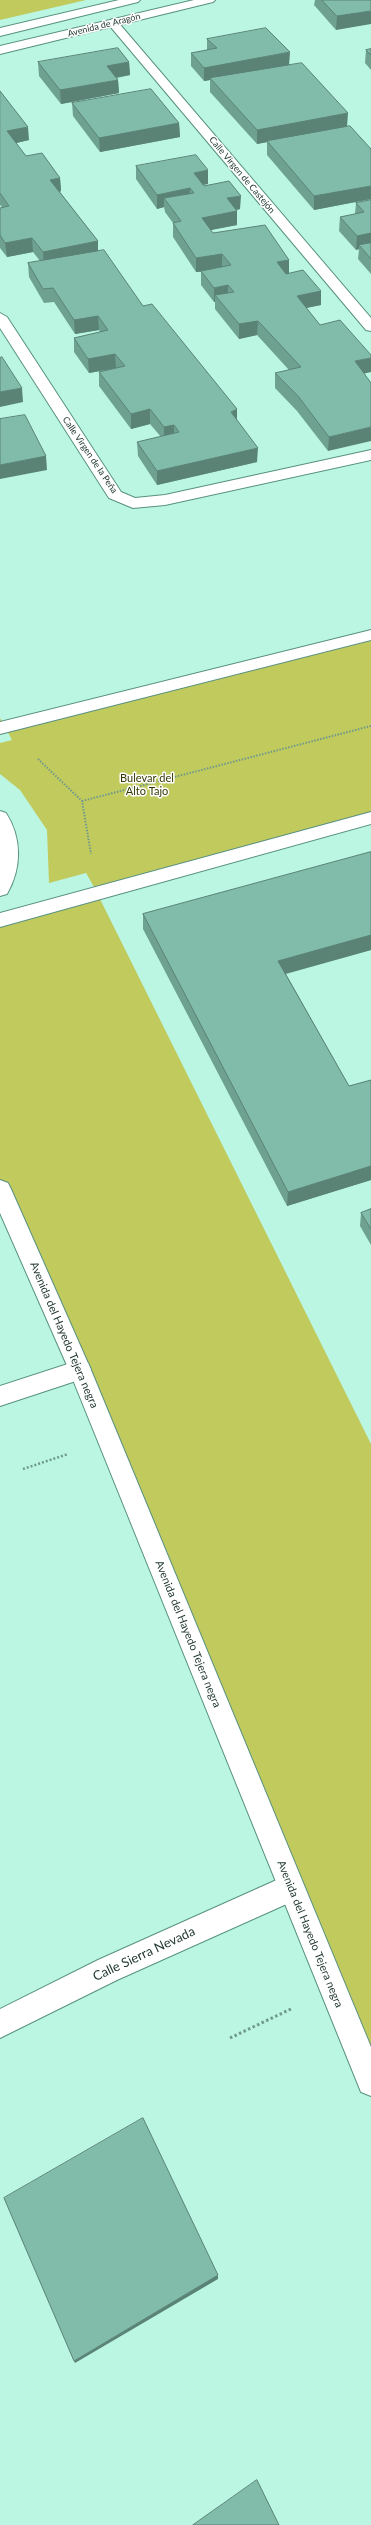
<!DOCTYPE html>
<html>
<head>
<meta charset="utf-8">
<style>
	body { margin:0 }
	canvas { display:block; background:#baf6e2 }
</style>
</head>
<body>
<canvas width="371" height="2525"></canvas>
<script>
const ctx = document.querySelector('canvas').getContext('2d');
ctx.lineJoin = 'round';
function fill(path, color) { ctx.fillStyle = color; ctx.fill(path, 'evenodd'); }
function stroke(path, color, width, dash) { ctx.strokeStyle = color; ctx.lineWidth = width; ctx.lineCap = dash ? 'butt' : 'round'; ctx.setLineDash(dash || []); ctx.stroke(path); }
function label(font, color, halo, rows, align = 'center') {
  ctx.font = font + ' Lato,sans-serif'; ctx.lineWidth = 3; ctx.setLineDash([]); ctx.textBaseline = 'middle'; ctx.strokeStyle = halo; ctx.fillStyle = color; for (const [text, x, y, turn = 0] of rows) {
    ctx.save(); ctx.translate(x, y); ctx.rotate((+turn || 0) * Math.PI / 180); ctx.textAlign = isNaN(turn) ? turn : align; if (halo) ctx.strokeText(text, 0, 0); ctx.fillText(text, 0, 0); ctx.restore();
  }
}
fill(new Path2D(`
	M0 0H86L0 20Z
	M371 635V816L97 893 371 1444V2082L0 1189V923L97 892 86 873 49 883 47 830 20 790 0 774V743L12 740 5 727 0 728V718L5 727Z`), '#c1ca5d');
const street = new Path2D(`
	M113 19 117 21 371 318V331L366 330 109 25V21Z
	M0 313 7 317 121 492 135 498 165 495 371 450V460L165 505 133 508 109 498 107 495 0 328Z
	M371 630V640L0 734V722Z
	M371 812V824L0 927V913Z
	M80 1360 88 1363 91 1370 88 1377 0 1406V1386Z
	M290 1874 300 1878 304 1888 300 1898 117 1980 0 2038V2009L98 1960Z`);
const secondary = new Path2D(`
	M119 0H140L138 2 0 36V28Z
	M194 0H215L213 2 0 54V46Z
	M0 811 6 813C22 838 22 868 7 894L0 896Z
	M0 1180 8 1183 11 1189 91 1370 371 2047V2096L361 2092 69 1370 0 1213Z`);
stroke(street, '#589180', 2);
stroke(secondary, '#589180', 2);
stroke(new Path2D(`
	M38 759 82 801 91 854
	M82 801 371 726`), '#6f998c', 2, [1.5, 1.5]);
stroke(new Path2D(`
	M23 1469 68 1454`), '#6f998c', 2.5, [2, 2]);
stroke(new Path2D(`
	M230 2038 293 2008`), '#6f998c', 3, [2.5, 2.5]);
fill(street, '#fff');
fill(secondary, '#fff');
fill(new Path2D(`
	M315 0H371L336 30 314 5Z
	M207 39 289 65 347 127 371 149V199L314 210 267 155V142L257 144 210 92V80L204 81 191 66V53L207 50Z
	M371 49V70L365 63 366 50Z
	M38 62H129L130 75 117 78 118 80 119 93 61 104 39 76Z
	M0 91 29 140 16 143 26 156 60 178 61 191 60 192 98 241V251L237 420 257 462 157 485 138 456 137 442 161 437 150 424 131 429 99 386V372L112 369 89 373 74 352V338L100 332 99 330 75 334 54 302 44 303 29 277 28 263 40 261 33 252 7 257 0 248V208L2 207 0 205Z
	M72 103 179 123 180 137 100 152 73 116Z
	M136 166 208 184 203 185 204 186 240 209 236 210 237 211V225L210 230 213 233 289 260V273L321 291V305L306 308 320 325 364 374 328 451 297 411 275 388V373L289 370 257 335 239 339 215 309V302H214L201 285V272H196L173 237V223L165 212 164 207 157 209 136 179Z
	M371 200V274L358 259 359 249 356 250 339 231 340 217 355 214 356 203Z
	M371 852V950L286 974 349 1086 371 1080V1180L287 1206 143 929V914Z
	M371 1209V1245L360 1226 361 1213Z`), '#6fa191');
fill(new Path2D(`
	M371 11V24L336 30 337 16Z
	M290 52 289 66 210 78V80L204 81V68Z
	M129 62 130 75 107 79V66Z
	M118 80 119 93 61 104 60 90Z
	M348 113 347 127 257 144V130Z
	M179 123 180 137 100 152 99 138Z
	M28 127 29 140 8 145 7 131Z
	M208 170V184L194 186V173Z
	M60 178 61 191 51 194 50 180Z
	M371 186V199L314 210V196Z
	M190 188V202L164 198V207L157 209V195Z
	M241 196 240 209 226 212 227 198Z
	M237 211V225L201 232 202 218Z
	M371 233V246L359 245V249L356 250 357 236Z
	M32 238 33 252 7 257 5 243Z
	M98 241V255L44 266 43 252Z
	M222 254V268L196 272V258Z
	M289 260V274L276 276 277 262Z
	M228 285V299L215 295V302H214V288Z
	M321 291V305L296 310 297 296Z
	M98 316 99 330 75 334 74 320Z
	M258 321 257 335 239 339V324Z
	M115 354 116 368 89 373 88 359Z
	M371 358V372L354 376 355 361Z
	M22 388 23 402 0 407V392Z
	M150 409V424L131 429V414Z
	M237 409V423L231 412Z
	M174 425V439L164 441V427Z
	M371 427V441L328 451 329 437Z
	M258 448 257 462 157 485V471Z
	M46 456 47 470 0 479V465Z
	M371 935V950L277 976 278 961Z
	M371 1166V1180L287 1206 288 1192Z
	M218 2275V2279L75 2363 74 2361Z`), '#5a8376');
const building = new Path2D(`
	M322 0H371V11L337 16Z
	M266 28 290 52 204 68 191 53 217 48 207 39Z
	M118 48 129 62 107 66 118 80 60 90 38 62Z
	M371 49V55L366 50Z
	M302 63 348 113 257 130 210 78Z
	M151 89 179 123 99 138 72 103Z
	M0 91 28 127 7 131 26 156 42 153 60 178 50 180 98 241 43 252 32 238 5 243 0 235V208L9 206 0 193Z
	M350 126 371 149V186L314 196 267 141Z
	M196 155 208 170 194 173 204 186 229 181 241 196 227 198 237 211 202 218 213 233 265 225 289 260 277 262 286 274 303 270 321 291 297 296 320 325 340 320 371 355V358L355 361 371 383V427L329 437 298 396 275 373 301 367 258 321 239 324 215 295 234 292 228 285 214 288 201 271 231 265 222 254 196 258 173 223 181 221 164 198 194 193 190 188 157 195 136 166Z
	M371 200V233L357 236 340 217 364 212 356 203Z
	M371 243V259L359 245Z
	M104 250 143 306 152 304 237 409 231 412 258 448 157 471 137 442 179 432 174 425 164 427 150 409 131 414 99 372 125 366 115 354 88 359 74 338 108 330 98 316 74 320 53 288 43 289 28 263Z
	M2 357 22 388 0 392V358Z
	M25 415 46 456 0 465V419Z
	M371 852V935L278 961 349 1086 371 1080V1166L288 1192 143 914Z
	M371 1209V1229L361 1213Z
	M143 2118 218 2275 74 2361 4 2198Z
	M257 2480 279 2525H193Z`);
fill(building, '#81bba9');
stroke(building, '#5a8376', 1);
label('9px', '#1d342d', '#fff', [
	["Avenida de Aragón",104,25,-14],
	["Calle Virgen de Castejón",242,175,50],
	["Calle Virgen de la Peña",90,455,56]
]);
label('11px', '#353803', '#fff', [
	["Bulevar del",147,778],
	["Alto Tajo",147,791]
]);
label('11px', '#1d342d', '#fff', [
	["Avenida del Hayedo Tejera negra",64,1335,67],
	["Avenida del Hayedo Tejera negra",188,1634,68],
	["Avenida del Hayedo Tejera negra",310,1934,68]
]);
label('13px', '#1d342d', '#fff', [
	["Calle Sierra Nevada",144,1954,-25]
]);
</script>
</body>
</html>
